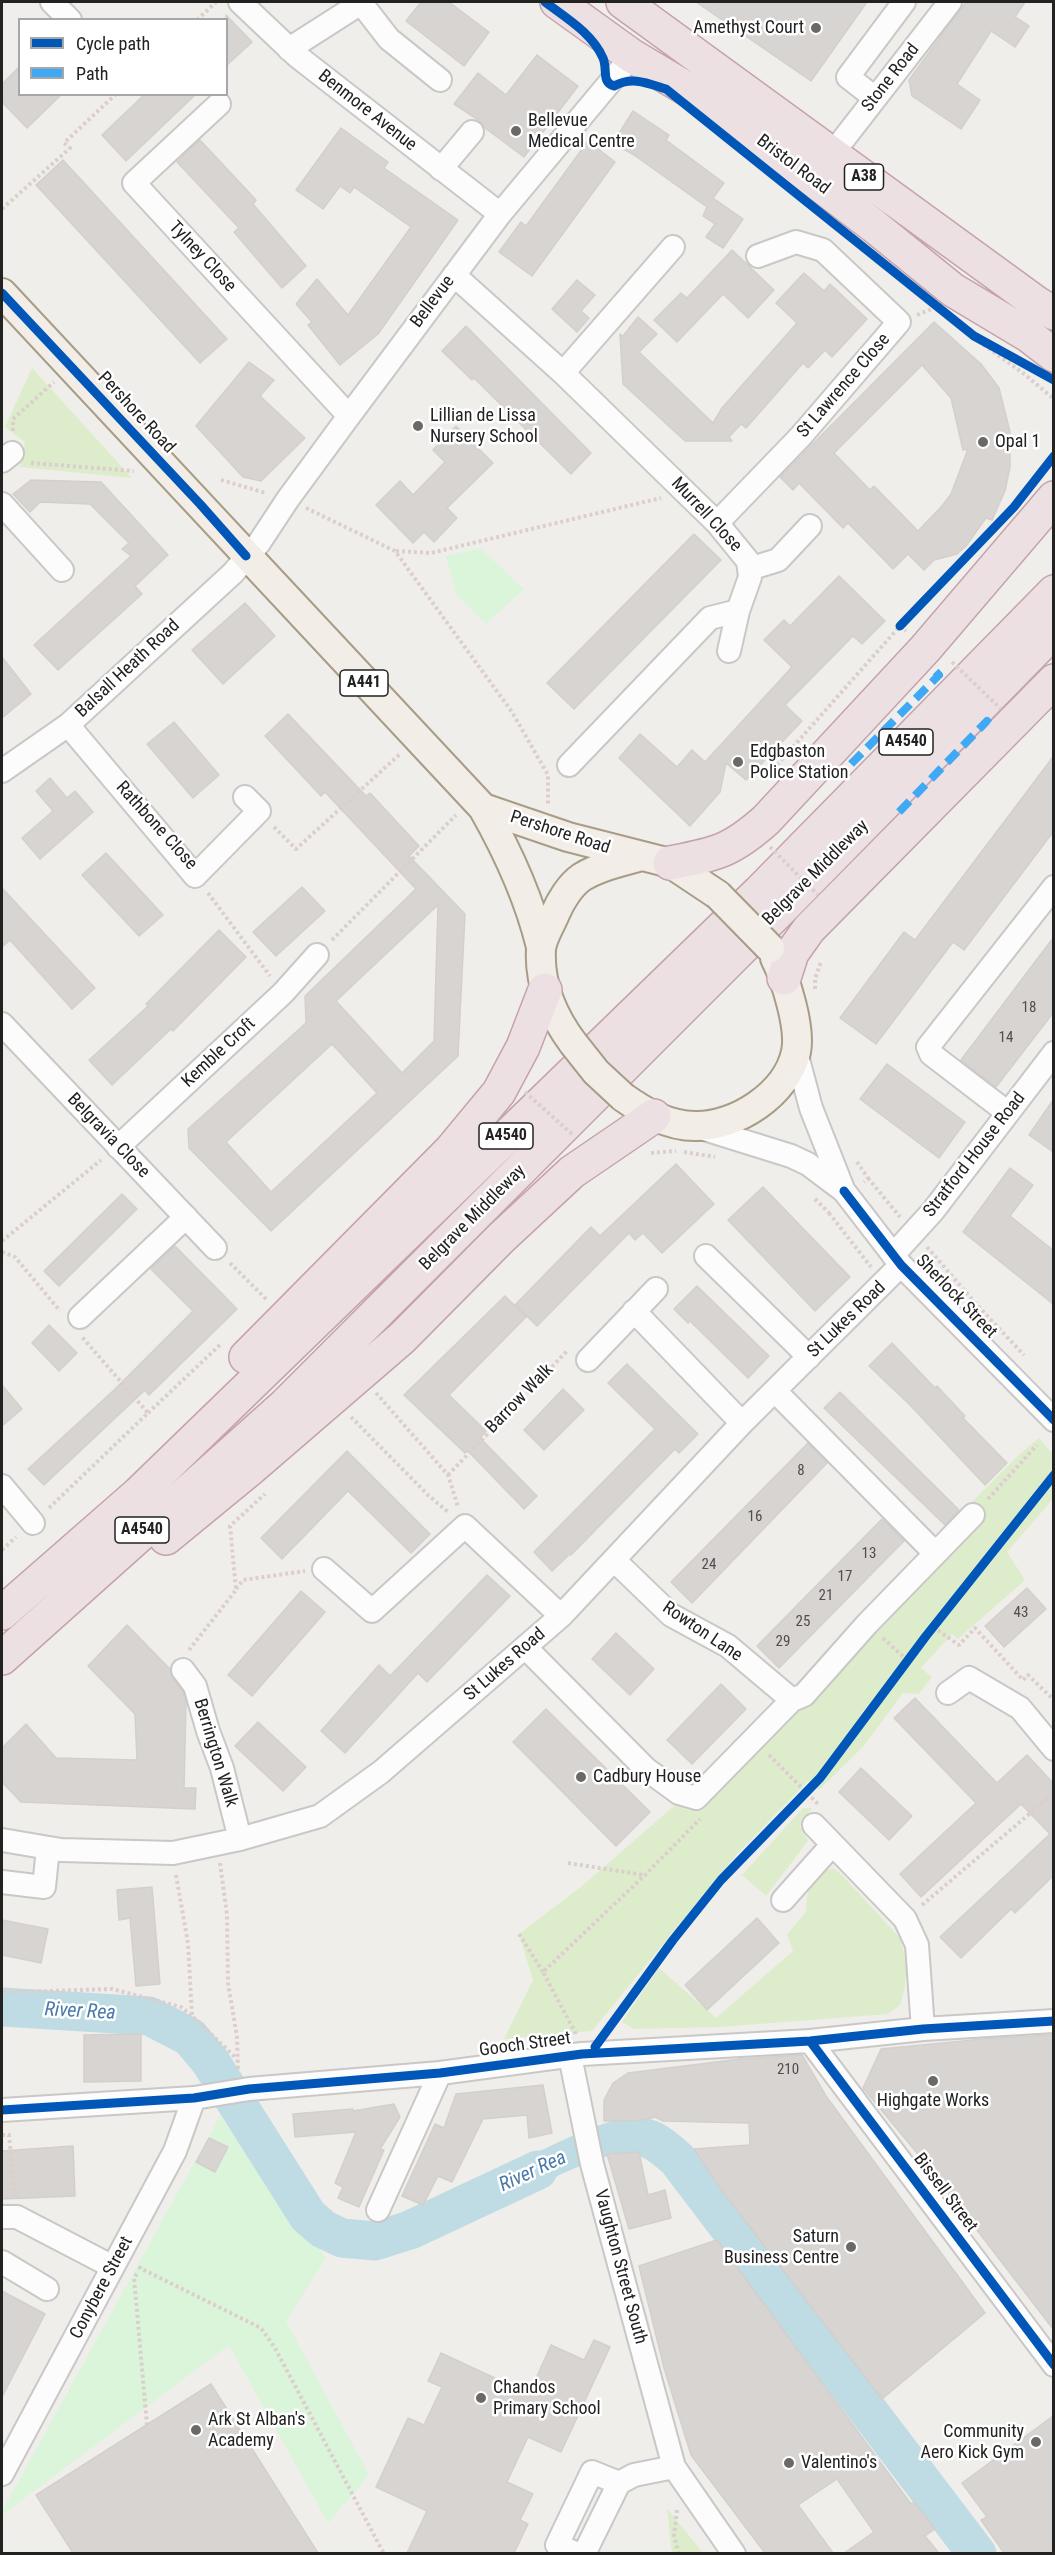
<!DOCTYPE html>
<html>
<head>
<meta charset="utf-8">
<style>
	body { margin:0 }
	#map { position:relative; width:1055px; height:2555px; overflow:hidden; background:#f0eeeb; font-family:"Roboto Condensed",sans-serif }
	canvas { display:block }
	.frame { position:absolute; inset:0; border:3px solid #222; pointer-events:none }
	.legend { position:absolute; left:18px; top:18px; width:210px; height:78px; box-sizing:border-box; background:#fff; border:2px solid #a7a7a7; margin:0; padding:8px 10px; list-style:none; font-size:18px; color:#222 }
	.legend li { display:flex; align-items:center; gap:12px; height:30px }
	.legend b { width:30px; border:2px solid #a7a7a7 }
</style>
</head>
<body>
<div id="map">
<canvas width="1055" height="2555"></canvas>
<div class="frame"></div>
<ul class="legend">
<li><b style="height:8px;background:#0057b8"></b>Cycle path</li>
<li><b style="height:8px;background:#3fa9f5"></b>Path</li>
</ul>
</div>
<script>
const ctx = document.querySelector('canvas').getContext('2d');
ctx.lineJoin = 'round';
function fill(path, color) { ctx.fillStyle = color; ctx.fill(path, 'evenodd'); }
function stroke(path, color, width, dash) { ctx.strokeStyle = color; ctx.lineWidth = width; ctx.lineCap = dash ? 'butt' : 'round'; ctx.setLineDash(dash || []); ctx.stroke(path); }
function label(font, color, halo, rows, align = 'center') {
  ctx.font = font + ' "Roboto Condensed",sans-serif'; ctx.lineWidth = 5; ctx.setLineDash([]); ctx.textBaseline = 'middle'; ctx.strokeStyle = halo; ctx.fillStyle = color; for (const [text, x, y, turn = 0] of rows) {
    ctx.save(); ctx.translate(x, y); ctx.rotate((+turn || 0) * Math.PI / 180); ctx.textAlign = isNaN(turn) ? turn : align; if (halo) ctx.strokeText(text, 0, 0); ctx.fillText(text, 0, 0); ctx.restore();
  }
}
fill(new Path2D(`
	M32 368 132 478 20 467 25 442 5 427Z
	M1039 1438 1053 1454V1499L1007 1552 1025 1580 958 1639 952 1634 921 1668 932 1677 919 1694 903 1693 863 1747 819 1790 808 1781 736 1855 592 2031 504 2039 533 1980 519 1934 582 1886 675 1805 690 1811 701 1806 968 1506 1021 1453Z
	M803 1808H812L800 1826 808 1841 766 1896 742 1875Z
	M834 1869 841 1874 901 1939 907 1970 904 1992 900 2005 888 2014 720 2027 634 2029 622 2022 659 1968 716 2018 793 1951 787 1934 806 1912 807 1896 811 1884 825 1870Z
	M667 2508 703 2553H672Z`), '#ddeccb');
fill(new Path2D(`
	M480 548 524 589 486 624 456 594 446 556Z
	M220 2116 326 2258 286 2321 369 2475 328 2523 229 2345 2 2515V2511Z`), '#daf5da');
fill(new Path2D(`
	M619 2119C648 2120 664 2124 686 2145L656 2164C653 2161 649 2156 646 2154 620 2139 524 2193 497 2205L486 2179C529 2157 572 2132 619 2119Z`), '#bfdbe3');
stroke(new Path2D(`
	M2 2007 149 2016 190 2037 210 2061 308 2216 323 2229 342 2238 375 2241 410 2230 538 2170
	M625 2135C651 2136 659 2143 677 2159L977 2554`), '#bfdbe3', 39);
const building = new Path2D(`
	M421 2H449L489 32 464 66 406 21Z
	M696 2H867L811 81Z
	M966 2H1025L1015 17 1029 26 1015 47 991 31 957 84 980 100 961 129 912 96 909 80Z
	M226 15 252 42 226 66Z
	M537 55 578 86 524 157 485 128 480 121 454 104 478 73 506 95Z
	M20 66V94H62L27 128 2 102V84Z
	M145 94H196L126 161 102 135Z
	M633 111 669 135 666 140 724 183 713 198 743 219 723 248 706 237 715 224 703 216 707 207 634 155 613 143Z
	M341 128 388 162 384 168 458 220 378 334 340 365 308 325 312 322 296 304 317 279 348 315 411 227 354 187 350 193 340 186 323 209 296 190Z
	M200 140 256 200 253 204 306 266 282 288 234 232 239 228 177 162Z
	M588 141 615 162 532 276 499 252 521 222 526 226Z
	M63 160 227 339 200 363 36 185Z
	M732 250 774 290 748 318 723 294 677 342 654 320 681 293 687 298Z
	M804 273 824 291 830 284 867 319 832 357 825 350 808 368 803 363 746 428 741 424 729 437 732 441H685L623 384 620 334 623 336 638 317 657 334 639 352 713 423 722 408 797 323 776 303Z
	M577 280 595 295 581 311 589 318 577 332 552 309Z
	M934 322 981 364 999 388 1010 432V467L1005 491 992 520 986 518 966 546 957 554 934 560 924 570 908 554 893 569 848 523 843 528 799 483 793 490 780 477ZM922 365 951 398 963 450 968 449 951 494 942 506 918 531 874 486 870 490 834 453Z
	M466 326 591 453 571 474 474 378 472 380 442 351Z
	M249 362 274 380 260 396 305 438 261 481 243 477 196 426Z
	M456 426 493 463 447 508 457 518 434 542 424 532 413 543 376 505 400 481 413 495 445 462 433 450Z
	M31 480 101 482 168 555 135 586 142 594 58 670 34 645 131 556 122 549 129 543 90 504 40 502 30 512 13 494Z
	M694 534 721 560 574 709 547 683Z
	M839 576 885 621 862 644 853 636 785 705 802 721 746 780 726 763 720 792 690 826 619 758 640 734 677 767 692 750 705 762 792 667 764 640 784 620 790 626Z
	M245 603 275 636 223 684 192 650Z
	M2 657 31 694 2 718Z
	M288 714 366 796 370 793 419 846 409 856 465 914 458 1056 271 1231 189 1148 188 1129 306 1023 305 996 416 889 325 792 321 796 265 736ZM438 905 434 1041 402 1073 336 1001ZM332 1044 377 1093 271 1192 226 1142Z
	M174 722 219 775 193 798 147 744Z
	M1053 757V832L964 950 953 942 876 1044 840 1018 904 932 915 940Z
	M50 778 67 798 75 791 93 812 40 859 22 838 53 811 36 791Z
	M106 853 163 915 139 936 82 875Z
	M302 887 325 911 276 956 253 932Z
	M2 888 95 988 72 1009 10 940 2 947Z
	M219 930 246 957 173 1031 171 1029 112 1085 89 1060 148 1006 146 1004Z
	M1053 938V1013L996 1087 961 1060Z
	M887 1064 965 1122 939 1158 860 1099Z
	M1053 1100V1152L1029 1135Z
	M676 1164 714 1204 662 1253 643 1233 635 1240 629 1233 537 1326 515 1305 591 1227 600 1236Z
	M1010 1168 1033 1185 1010 1216 1053 1250V1304L963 1232Z
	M763 1187 850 1277 815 1311 728 1220Z
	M122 1194 137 1209 59 1286 44 1271Z
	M175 1246 237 1309 149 1395 145 1390 44 1485 28 1469 113 1391 193 1311 151 1269Z
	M697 1286 769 1356 748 1378 690 1321 688 1323 674 1309Z
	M505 1296 526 1317 449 1395 486 1431 480 1438 537 1496 524 1509 468 1451 465 1453 404 1395Z
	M49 1325 77 1353 59 1371 32 1343Z
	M892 1343 935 1388 937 1386 965 1416 963 1418 1007 1463 985 1485 909 1404 869 1366Z
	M627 1364 698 1434 679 1453 675 1449 571 1555 570 1554 552 1571 534 1552 655 1429 608 1383Z
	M2 1385 22 1409 2 1426Z
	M563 1389 584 1410 544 1450 524 1430Z
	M840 1392 959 1510 945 1525 824 1408Z
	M808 1443 827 1463 692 1603 671 1582Z
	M347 1451 430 1534 411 1553 348 1491 282 1559 261 1538Z
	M882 1519 904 1541 779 1668 757 1646Z
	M487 1575 510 1596 427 1682 418 1673 345 1753 321 1731 379 1665 390 1676Z
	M1027 1588 1046 1609 1004 1647 985 1626Z
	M301 1591 325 1612 252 1696 228 1675Z
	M127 1625 170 1669 172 1678 183 1692 186 1704 184 1788H196L195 1809 21 1802 2 1782V1748L26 1724 56 1758 137 1760 135 1714 88 1666Z
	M616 1633 654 1669 630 1695 592 1659Z
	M721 1684 746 1709 692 1764 667 1740Z
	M915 1698 997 1783 1027 1755 1053 1783V1876L1015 1913 1011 1909 961 1958 940 1937 1050 1834 1021 1804 921 1897 900 1874 976 1803 894 1718Z
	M546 1709 650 1812 616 1846 513 1742Z
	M258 1722 306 1767 283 1791 235 1746Z
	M861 1768 912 1816 889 1840 839 1792Z
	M152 1887 160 1984 136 1986 130 1918 119 1920 117 1890Z
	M757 1918 779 1943 707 2010 685 1985Z
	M2 1920 48 1929 41 1963 2 1955Z
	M141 2034V2081L84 2082V2035Z
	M1053 2035V2329L927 2165 863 2088 881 2049 983 2039Z
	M802 2055 826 2096 985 2313 882 2399 720 2188 694 2149 750 2145 749 2123 663 2121 655 2117 644 2120 604 2121V2100L613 2083 628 2073 740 2059Z
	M543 2085 552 2133 529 2138 527 2115 483 2119 452 2182 438 2176 423 2205 402 2196 435 2124 444 2128 456 2094Z
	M394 2104 400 2117 380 2149 384 2150 359 2207 338 2198 343 2187 335 2183 356 2132 295 2137 293 2114 353 2109V2111Z
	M209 2138 228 2147 215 2172 196 2162Z
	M73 2146 75 2196 2 2199V2151Z
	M639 2152 648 2195 665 2190 671 2218 629 2229 607 2154Z
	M717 2240 911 2504 914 2502 935 2529 925 2536 939 2553H844L874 2532 837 2479 798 2505 833 2553H765L691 2455 664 2368 639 2266Z
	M2 2291 45 2314 2 2397Z
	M594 2340 610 2347 561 2452 528 2437 507 2482 533 2494 520 2520 528 2524 514 2553H407L427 2511 376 2487 408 2418 424 2425 442 2387 428 2381 441 2353 529 2394 551 2345 584 2360Z
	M211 2384 318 2553H73L36 2495Z
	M1053 2416V2553H1004L981 2520 987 2517 962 2483Z`);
fill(building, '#d7d4d2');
stroke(building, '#d3d0cc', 1.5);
const minor = new Path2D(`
	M52 2 70 20
	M240 2 297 56 500 214
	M289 49 361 3 389 39 440 80
	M875 98 848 77 904 2
	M219 104 134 183 349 416
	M832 154 950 2
	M441 169 472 132
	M454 275 563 373 717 523 748 561 750 577 738 611 710 618 569 765
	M563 373 673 247
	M2 461 12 453
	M2 504 62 570
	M717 523 801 436 899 322 823 250 796 242 758 256
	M749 569 778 560 810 526
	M729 651 738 611
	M68 725 195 876 259 811 245 797
	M2 771 68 725 233 573 259 543 288 499 349 416 500 214 632 56
	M2 1024 215 1248
	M796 1052 811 1108 843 1189
	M1008 1113 931 1054 928 1047 1054 887
	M698 1127 791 1156 808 1164 844 1191 901 1265 1054 1420
	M118 1147 283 993 317 955
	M893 1255 933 1211 1054 1053
	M706 1256 809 1357
	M634 1311 742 1423
	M80 1317 186 1217
	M588 1360 656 1289
	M775 1391 935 1553
	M2 1486 33 1523
	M614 1560 671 1615 728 1646 792 1700
	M324 1569 372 1611 465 1526 561 1616
	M525 1647 646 1769 679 1793 696 1798 792 1700 804 1695 867 1624 973 1515
	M183 1670 195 1686 208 1731 222 1768 240 1839
	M948 1693 969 1678 1020 1708 1054 1749
	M814 1825 905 1919 917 1945 923 2029
	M2 1840 61 1850 173 1853 240 1839 320 1816 381 1772 561 1616 742 1423 901 1265
	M2 1882 44 1887 48 1848
	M783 1900 832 1845
	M810 2041 1054 2365
	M570 2056 592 2164 674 2467 734 2554
	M2 2110 194 2098 249 2089 440 2073 582 2054 810 2041 923 2029 1054 2021
	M378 2210 440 2073
	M2 2217H17L113 2267
	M2 2262 47 2289
	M2 2474 175 2151 194 2098
	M578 2554 557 2545 592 2472 619 2483
	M584 2554 619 2483 634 2475 674 2467`);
const major = new Path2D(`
	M2 293 483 808C508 852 529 897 541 947
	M483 808 568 837 670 863 718 895
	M573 1043C553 1016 539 983 541 949 542 938 551 924 555 914 560 902 570 885 582 877 599 867 619 862 638 857
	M623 1097C644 1112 668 1126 695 1126 736 1127 787 1094 796 1052 801 1028 786 980 775 958`);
const highway = new Path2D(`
	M557 2 632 56 719 108 874 226 953 290 1028 335 1054 355
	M623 2 1038 304 1054 313
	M670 863C716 854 730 852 766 820L925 649 1054 498
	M784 978 792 953 809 929 1054 681
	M246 1357 451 1150 499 1092 523 1047 545 990
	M166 1538 250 1469 402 1338 501 1238 572 1172 654 1116
	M2 1613 138 1494 759 892 1054 592
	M2 1658 285 1405 780 910 1054 631`);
stroke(minor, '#c9c8c7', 26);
stroke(major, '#a79c86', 32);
stroke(highway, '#c5a2ac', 36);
stroke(new Path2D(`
	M197 20 216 2
	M2 209 70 148 64 143 116 94
	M917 315 934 308
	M959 327 1023 373 1054 399
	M13 431V419L54 382
	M31 463 134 471
	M221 480 266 493
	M306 508 395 551 512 712 548 775V805
	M396 551 431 553 661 498
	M769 774 900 626 906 631
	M274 827 296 849 400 754
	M208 893 270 976
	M332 940 456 815
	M815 989V979L821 962
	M684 1152 715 1157
	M651 1153 676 1151
	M857 1162 868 1178 864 1182
	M868 1178 900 1217
	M815 1199 829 1213 832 1211
	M829 1213 871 1267
	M2 1241 101 1160
	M927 1247 976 1304 1024 1355
	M2 1252 15 1257 60 1311
	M230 1263 267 1300
	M376 1393 448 1475 458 1507
	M148 1413 222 1343
	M351 1417 428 1495 448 1512
	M448 1475 568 1350
	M988 1499 1037 1445
	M49 1508 148 1413 82 1337
	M2 1550 16 1537
	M236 1589 243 1580 305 1571
	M933 1627 959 1645 975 1628 1023 1680 1028 1675 1054 1700
	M883 1638 908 1661
	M189 1650 236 1590 230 1526 265 1494
	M769 1755 819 1805
	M220 1863 227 1915 228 1983 237 2037 238 2070
	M568 1863 644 1875
	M176 1875 188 1943 192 2016 237 2059
	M922 1905 1054 1793
	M519 1934 543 1972
	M2 1991 16 1992 112 1989 181 2007 192 2016
	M576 2034 543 1972 645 1875 700 1819
	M2 2135H9L15 2196
	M141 2266 140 2268 261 2328 275 2348 384 2554
	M137 2274 134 2278 147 2425
	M677 2510 674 2536 679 2554`), '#dccecd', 4, [3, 3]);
stroke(minor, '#fdfcfc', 22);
stroke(major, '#f3ede7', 28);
stroke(highway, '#ece0e2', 33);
const majorBridge = new Path2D(`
	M718 895 770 948
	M573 1043 596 1072 623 1097`);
stroke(majorBridge, '#a79c86', 32, []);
stroke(new Path2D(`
	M952 662 1001 709
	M770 847 818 895
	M525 1092 574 1136`), '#dccecd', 4, [3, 3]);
stroke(majorBridge, '#f3ede7', 28);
stroke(new Path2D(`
	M851 764 939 675 933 669
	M899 812 987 721 995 729`), '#3fa9f5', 8, [15, 8]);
stroke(new Path2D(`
	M545 2C566 18 592 33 603 58 608 70 601 82 614 86 632 76 647 83 666 89L974 336 1054 380
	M2 293 200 504 246 556
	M900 626 1014 507 1054 456
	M844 1191 901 1265 1054 1420
	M810 2041 1054 2365
	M595 2047 673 1940 721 1880 820 1778 926 1636 1054 1475
	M2 2110 194 2098 249 2089 440 2073 582 2054 810 2041 923 2029 1054 2021`), '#0057b8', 9);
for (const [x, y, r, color] of [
	[816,28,6,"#6a6968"],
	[516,131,6,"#6a6968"],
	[418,426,6,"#6a6968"],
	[983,442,6,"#6a6968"],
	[738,762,6,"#6a6968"],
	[581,1777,6,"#6a6968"],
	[933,2081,6,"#6a6968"],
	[851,2247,6,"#6a6968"],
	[481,2398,6,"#6a6968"],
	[196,2430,6,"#6a6968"],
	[1036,2442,6,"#6a6968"],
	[789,2463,6,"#6a6968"]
]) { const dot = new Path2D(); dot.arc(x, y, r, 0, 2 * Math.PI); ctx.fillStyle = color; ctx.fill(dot); stroke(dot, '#fff', 2); }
label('15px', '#4f4e4e', null, [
	["18",1029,1008],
	["14",1006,1038],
	["8",801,1471],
	["16",755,1517],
	["13",869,1554],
	["24",709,1565],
	["17",845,1577],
	["21",826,1596],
	["43",1021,1613],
	["25",803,1622],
	["29",783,1642],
	["210",788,2070]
]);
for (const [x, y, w] of [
	[864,177,39],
	[364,683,48],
	[906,742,54],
	[506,1136,54],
	[142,1530,54]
]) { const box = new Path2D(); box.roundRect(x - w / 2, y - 13, w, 26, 4.5); ctx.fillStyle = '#fff'; ctx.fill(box); stroke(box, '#222', 1.5); }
label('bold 16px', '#222', null, [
	["A38",864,177],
	["A441",364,683],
	["A4540",906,742],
	["A4540",506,1136],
	["A4540",142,1530]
]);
label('18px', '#222', '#fff', [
	["Amethyst Court",804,28,"right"],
	["Bellevue",528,121],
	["Medical Centre",528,142],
	["Lillian de Lissa",430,416],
	["Nursery School",430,437],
	["Opal 1",995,442],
	["Edgbaston",750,752],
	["Police Station",750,773],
	["Cadbury House",593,1777],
	["Highgate Works",933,2101,"center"],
	["Saturn",839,2237,"right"],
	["Business Centre",839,2258,"right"],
	["Chandos",493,2388],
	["Primary School",493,2409],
	["Ark St Alban's",208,2420],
	["Academy",208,2441],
	["Community",1024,2432,"right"],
	["Aero Kick Gym",1024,2453,"right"],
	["Valentino's",801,2463]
], 'left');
label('18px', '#222', '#fff', [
	["Stone Road",891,78,-52],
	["Benmore Avenue",367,111,38],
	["Bristol Road",793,165,37],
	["Tylney Close",202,257,47],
	["Bellevue",433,302,-53],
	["St Lawrence Close",844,386,-49],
	["Pershore Road",136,413,47],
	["Murrell Close",706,515,47],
	["Balsall Heath Road",128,669,-43],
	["Rathbone Close",156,826,48],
	["Pershore Road",560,833,18],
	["Belgrave Middleway",816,873,-45],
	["Kemble Croft",219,1053,-43],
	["Belgravia Close",108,1136,46],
	["Stratford House Road",975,1155,-52],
	["Belgrave Middleway",473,1218,-45],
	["Sherlock Street",956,1297,46],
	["St Lukes Road",847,1320,-44],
	["Barrow Walk",520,1399,-46],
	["Rowton Lane",702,1632,34],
	["St Lukes Road",505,1665,-41],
	["Berrington Walk",215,1753,73],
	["Gooch Street",525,2045,-8],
	["Bissell Street",945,2193,53],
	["Vaughton Street South",620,2267,75],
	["Conybere Street",102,2288,-62]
]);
label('italic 20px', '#4a7aab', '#fff', [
	["River Rea",80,2012,3],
	["River Rea",533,2172,-25]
]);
</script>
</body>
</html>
